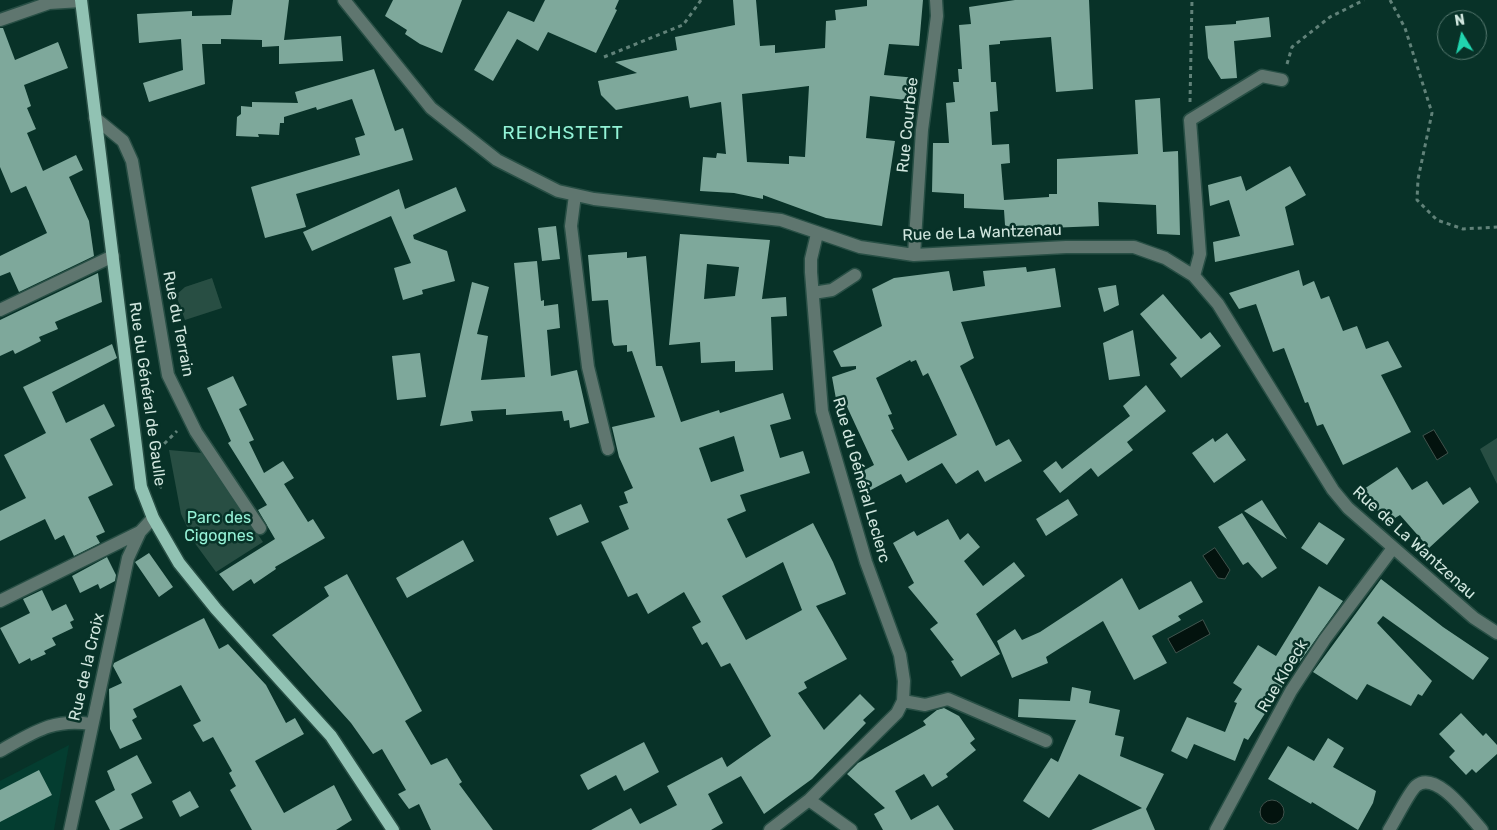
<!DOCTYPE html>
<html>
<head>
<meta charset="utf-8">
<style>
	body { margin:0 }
	#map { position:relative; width:1497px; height:830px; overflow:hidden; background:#083228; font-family:Rubik,sans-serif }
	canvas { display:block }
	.north { position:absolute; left:1437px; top:10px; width:50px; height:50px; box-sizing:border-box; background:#083228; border:1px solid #587a71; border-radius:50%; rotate:351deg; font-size:14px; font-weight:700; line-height:20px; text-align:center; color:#d0e6de }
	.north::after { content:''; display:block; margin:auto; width:18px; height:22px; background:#21d5af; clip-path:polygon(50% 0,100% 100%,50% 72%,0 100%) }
</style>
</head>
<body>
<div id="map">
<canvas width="1497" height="830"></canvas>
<div class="north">N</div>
</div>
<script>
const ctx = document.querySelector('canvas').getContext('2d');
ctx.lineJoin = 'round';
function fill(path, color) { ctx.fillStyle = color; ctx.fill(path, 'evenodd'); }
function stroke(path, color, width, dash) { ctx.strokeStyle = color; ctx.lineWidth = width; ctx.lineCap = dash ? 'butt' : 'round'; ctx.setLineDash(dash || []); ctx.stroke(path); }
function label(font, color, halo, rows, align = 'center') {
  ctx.font = font + ' Rubik,sans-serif'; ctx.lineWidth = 5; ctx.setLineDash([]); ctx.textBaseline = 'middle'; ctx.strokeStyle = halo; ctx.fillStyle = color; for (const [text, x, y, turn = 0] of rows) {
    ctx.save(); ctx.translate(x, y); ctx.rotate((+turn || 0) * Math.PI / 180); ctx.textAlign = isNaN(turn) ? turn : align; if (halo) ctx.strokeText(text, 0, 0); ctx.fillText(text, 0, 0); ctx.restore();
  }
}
fill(new Path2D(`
	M69 745 54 830H0V781Z`), '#043d30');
fill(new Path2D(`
	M212 278 222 308 185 320 176 295 185 287Z
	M1497 438V484L1480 449Z
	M169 450 203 453 263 542 216 572 194 542 181 514Z`), '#284e43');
const water = new Path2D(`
	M1434 430 1448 453 1437 460 1423 436Z
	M1215 548 1230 570 1225 579 1218 578 1203 556Z
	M1203 620 1210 634 1176 653 1168 639Z
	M1260 812a12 12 0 1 1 24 0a12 12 0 1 1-24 0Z`);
fill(water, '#03130e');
stroke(water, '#40524c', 1);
fill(new Path2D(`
	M233 0H289L284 40 341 36 343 61 279 64V46L262 47V40L221 39V44H202L205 84 149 102 143 83 183 70 181 39 139 43 137 14 192 11V16L231 15Z
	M393 0H462L442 53 420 44 405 34 407 30 385 16Z
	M545 0H619L615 9 617 10 596 53 548 32 538 51 517 39 493 81 474 70 508 11 534 22Z
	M733 0H756L760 46 775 45V53L825 48 826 21 836 20 835 10 867 6V0H923L919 46 889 44 884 75 917 78 915 101 870 96 866 138 895 141 882 226 826 218 763 195V199L734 193 700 191 703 157 716 158 717 153 726 154 721 102 690 108 688 96 616 110 601 95 598 81 637 73 615 62 677 50 675 37 735 25ZM809 86 805 157 789 156V164L747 162 742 94Z
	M1015 0H1089L1093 89 1056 92 1051 37 1000 41V44L989 45 991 82H996L998 111 990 112 992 145 1009 144 1010 163 1001 164 1004 200 1049 197V194H1057V159L1138 154 1135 100 1160 98 1163 152 1178 151 1180 235 1157 234 1156 205 1098 202 1099 226 1022 229 1016 236 1005 225 1004 210 964 208V194L932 192 933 143H949L946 103 955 102 953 82H959L958 69H962L959 25 971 24 969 7Z
	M1269 17 1271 37 1234 41 1237 78 1221 79 1208 58 1205 26 1236 24V21Z
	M0 28H3L15 60 58 42 68 68 24 85 31 106 27 108 36 129 27 133 43 171 76 155 83 170 69 177 89 221 94 256 19 292 10 272 0 276V256L47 233 26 186 11 193 0 167Z
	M374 69 395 131 403 128 413 160 296 194 306 227 265 238 251 187 360 155 355 138 365 135 352 99 317 110 316 107 284 117V123H280L279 135 258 134 259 137 236 136 237 117 241 114V106L252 107V102L298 103 295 92Z
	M1290 166 1306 195 1285 207 1294 245 1215 262 1213 242 1240 236 1229 200 1210 206 1208 185 1241 176 1246 191Z
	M456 187 466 211 413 235 414 239 447 251 455 281 422 290 423 294 403 300 394 268 411 263 391 216 312 251 303 232 399 189 405 209Z
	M556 226 560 259 542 261 538 228Z
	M680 234 770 240 762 299 786 297 787 316 771 317 773 370 735 372V361L701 363 700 342 669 345ZM707 264 739 267 735 296 704 299Z
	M627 252V258L646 256 656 366H662L681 422 719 410 720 413 783 393 791 419 770 425 780 458 803 451 810 473 740 495 746 511 727 519 746 558 813 523 833 562 846 594 816 606 847 659 804 682 807 688 798 693 824 730 860 694 875 709 863 720 866 723 812 779 764 814 741 776 708 794 723 823 711 830H591L631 808 640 824 677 805 667 786 722 757 727 767 771 736 730 663 721 667 707 642 702 645 692 627 701 622 684 592 648 614 637 593 628 597 601 542 629 529 619 506 628 503 624 492 633 488 619 457 612 427 655 417 632 351 627 352V345L614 346 612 342 608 300 592 301 588 255ZM734 436 744 471 711 482 699 448ZM783 562 802 610 746 640 722 596Z
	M537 261 541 301 544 300V306L558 304 560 328 547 330 551 376 577 370 589 423 570 428 569 420 564 421 562 411 506 415V409L471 411 473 421 440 426 472 282 489 287 477 334 488 336 481 380 525 377 514 263Z
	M1026 267 1027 272 1055 268 1061 307 961 322 974 358 960 366 996 446 1009 439 1022 461 985 482 978 470 956 484 942 463 906 483 901 474 867 492 857 474 874 465 842 396 836 399 832 377 856 369V366L841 367 833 351 882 326 872 289 894 278 949 271 953 291 985 286 983 271ZM910 360 911 362 916 360 923 376 928 373 957 435 908 461 891 430 894 429 888 415 892 414 876 378Z
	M1299 270 1303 286 1314 281 1321 299 1329 296 1343 331 1357 326 1366 349 1388 341 1402 367 1381 375 1411 432 1343 465 1323 424 1317 426 1308 402 1305 403 1284 348 1273 352 1256 304 1239 309 1229 293Z
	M98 273 102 302 55 322 58 329 39 337 41 341 15 354 13 350 0 356V320Z
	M1116 285 1119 305 1104 312 1098 288Z
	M1163 294 1201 339 1210 332 1221 346 1181 378 1170 364 1177 358 1140 314Z
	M1133 330 1140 376 1109 380 1103 343Z
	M112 344 117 358 52 392 66 423 104 404 115 426 90 439 113 485 88 497 105 532 96 536 100 543 74 556 64 535 55 540 45 519 0 541V511L26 498 4 455 46 433 23 387Z
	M420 353 426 397 397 400 392 356Z
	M233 376 247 405 239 409 254 440 249 442 264 473 283 461 294 478 284 484 308 522 313 519 325 538 275 567 276 569 254 584 251 579 233 591 219 574 275 539 258 510 267 505 228 443 231 441 207 388Z
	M1146 385 1166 411 1127 442 1133 450 1098 477 1091 468 1060 493 1043 471 1056 461 1062 469 1130 416 1123 406Z
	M1227 433 1246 460 1214 483 1192 453 1213 438 1215 442Z
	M1397 467 1412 490 1427 481 1443 505 1470 487 1479 502 1429 548 1400 515 1390 521 1377 510 1364 489Z
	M1068 499 1078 515 1046 536 1036 519Z
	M1262 500 1287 539 1244 511Z
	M581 504 589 522 557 536 549 518Z
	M1242 513 1277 568 1262 578 1248 562 1243 565 1218 527Z
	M948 519 960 540 968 533 980 547 964 561 983 586 1014 562 1025 576 976 614 1000 654 961 677 951 661 954 660 930 629 938 623 908 587 914 583 893 543 914 531 917 536Z
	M1319 522 1345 539 1327 565 1301 548Z
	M463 540 474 561 407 598 396 578Z
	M149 553 173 587 159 597 135 562Z
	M107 557 116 575 115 581 100 589 98 584 80 593 72 576Z
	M347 574 422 711 405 721 431 765 447 758 462 782 459 784 493 830H431L419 804 409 809 398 794 406 790 382 749 373 754 351 723 272 635 329 596 324 587Z
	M1122 578 1139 610 1191 581 1203 602 1178 616 1181 620 1152 636 1167 663 1134 680 1103 621 1046 657 1048 663 1012 678 997 641 1015 629 1022 640 1040 632Z
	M1381 579 1443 627 1489 658 1473 680 1383 616 1377 623 1432 681 1422 696 1418 694 1411 706 1367 684 1357 700 1313 672Z
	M1319 586 1343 601 1299 663 1298 662 1248 740 1244 738 1235 761 1194 744 1187 759 1171 751 1187 717 1225 732 1237 703 1234 702 1242 689 1233 683 1258 645 1276 656Z
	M42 590 52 611 66 604 74 620 70 622 73 628 52 638 56 645 44 651 46 654 31 661 30 658 19 664 0 628 30 613 23 599Z
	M204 618 219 649 228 644 266 685 286 723 295 718 304 734 255 761 284 813 334 785 352 820 336 830H252L230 790 236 786 229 773 232 771 213 737 203 742 193 725 201 721 181 685 133 709 137 717 132 720 142 739 120 749 110 729 109 689 122 683 113 666 114 663Z
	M1072 687 1091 691 1089 703 1120 710 1115 735 1124 737 1120 756 1164 774 1146 809 1155 830H1091L1142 808 1079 774 1049 818 1023 801 1051 758 1058 762 1076 720 1018 717 1019 699 1070 701Z
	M944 708 959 716 975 739 970 743 976 750 946 774 948 777 932 787 924 774 895 791 911 820 938 805 954 830H883L874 814 885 808 847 774 858 763 926 725 923 721 937 710Z
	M1461 713 1483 736 1486 733 1497 745V754L1476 773 1472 769 1466 775 1449 757 1455 751 1439 734Z
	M1328 738 1344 748 1333 767 1376 791 1373 803 1358 830 1312 802 1311 804 1268 779 1288 746 1314 761Z
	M644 742 659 772 624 791 616 775 588 790 580 775Z
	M137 755 152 783 131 794 143 818 119 830H110L95 801 115 790 107 771Z
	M39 770 52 795 0 822V790Z
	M190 791 199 807 180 817 172 801Z`), '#7ea89b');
const minor = new Path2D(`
	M344 0 431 108 497 160 558 191 594 199 781 220 860 247 914 255 1066 247H1134L1165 258 1194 276 1218 304 1333 490 1348 508 1474 618 1497 633
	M0 20 49 3 81 1
	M95 118 123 141 132 161 168 375 196 432 260 528
	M575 195 571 226 588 367 608 449
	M914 255 922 130 937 16 936 0
	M1194 276 1200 254 1190 120 1262 76 1282 80
	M813 293 832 290 855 275
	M0 310 113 256
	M0 601 140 532
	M903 701 925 705 948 699 1046 741
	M0 751C33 733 52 718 91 724
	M809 800 851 830
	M70 830 128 558 140 532 153 518
	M770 830 809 800 897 713 903 701 904 681 900 655 866 562 822 411 811 272V259L817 234
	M1216 830 1291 691 1325 639 1393 548
	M1389 830C1395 821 1409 792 1416 786 1436 769 1469 816 1482 830`);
const major = new Path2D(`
	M81 0 141 487 153 518 179 563 216 609 331 736 393 830`);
stroke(minor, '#284f45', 15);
stroke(major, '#284f45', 15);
stroke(new Path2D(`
	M1390 0 1405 28 1432 113 1418 179 1417 200 1437 220 1463 229 1497 227
	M604 57 683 25 701 0
	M1287 64 1292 47 1330 17 1364 0
	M1190 102 1192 0
	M155 456V453L177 431
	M158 477 161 486 159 490`), '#618279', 3, [4, 4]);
stroke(minor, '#5f766f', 12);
stroke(major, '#91c2b3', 12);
label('16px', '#d0e6de', '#083228', [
	["Rue Courbée",908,125,-84],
	["Rue de La Wantzenau",982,233,-2],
	["Rue du Terrain",178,324,79],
	["Rue du Général de Gaulle",147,394,82],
	["Rue du Général Leclerc",861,480,74],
	["Rue de La Wantzenau",1414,543,42],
	["Rue de la Croix",87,667,-77],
	["Rue Kloeck",1283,676,-59]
]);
label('16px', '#96f2d7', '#083228', [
	["Parc des",219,518],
	["Cigognes",219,536]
]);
ctx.letterSpacing = '1px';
label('19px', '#93f3d7', '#083228', [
	["REICHSTETT",563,134]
]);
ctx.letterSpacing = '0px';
</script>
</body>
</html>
